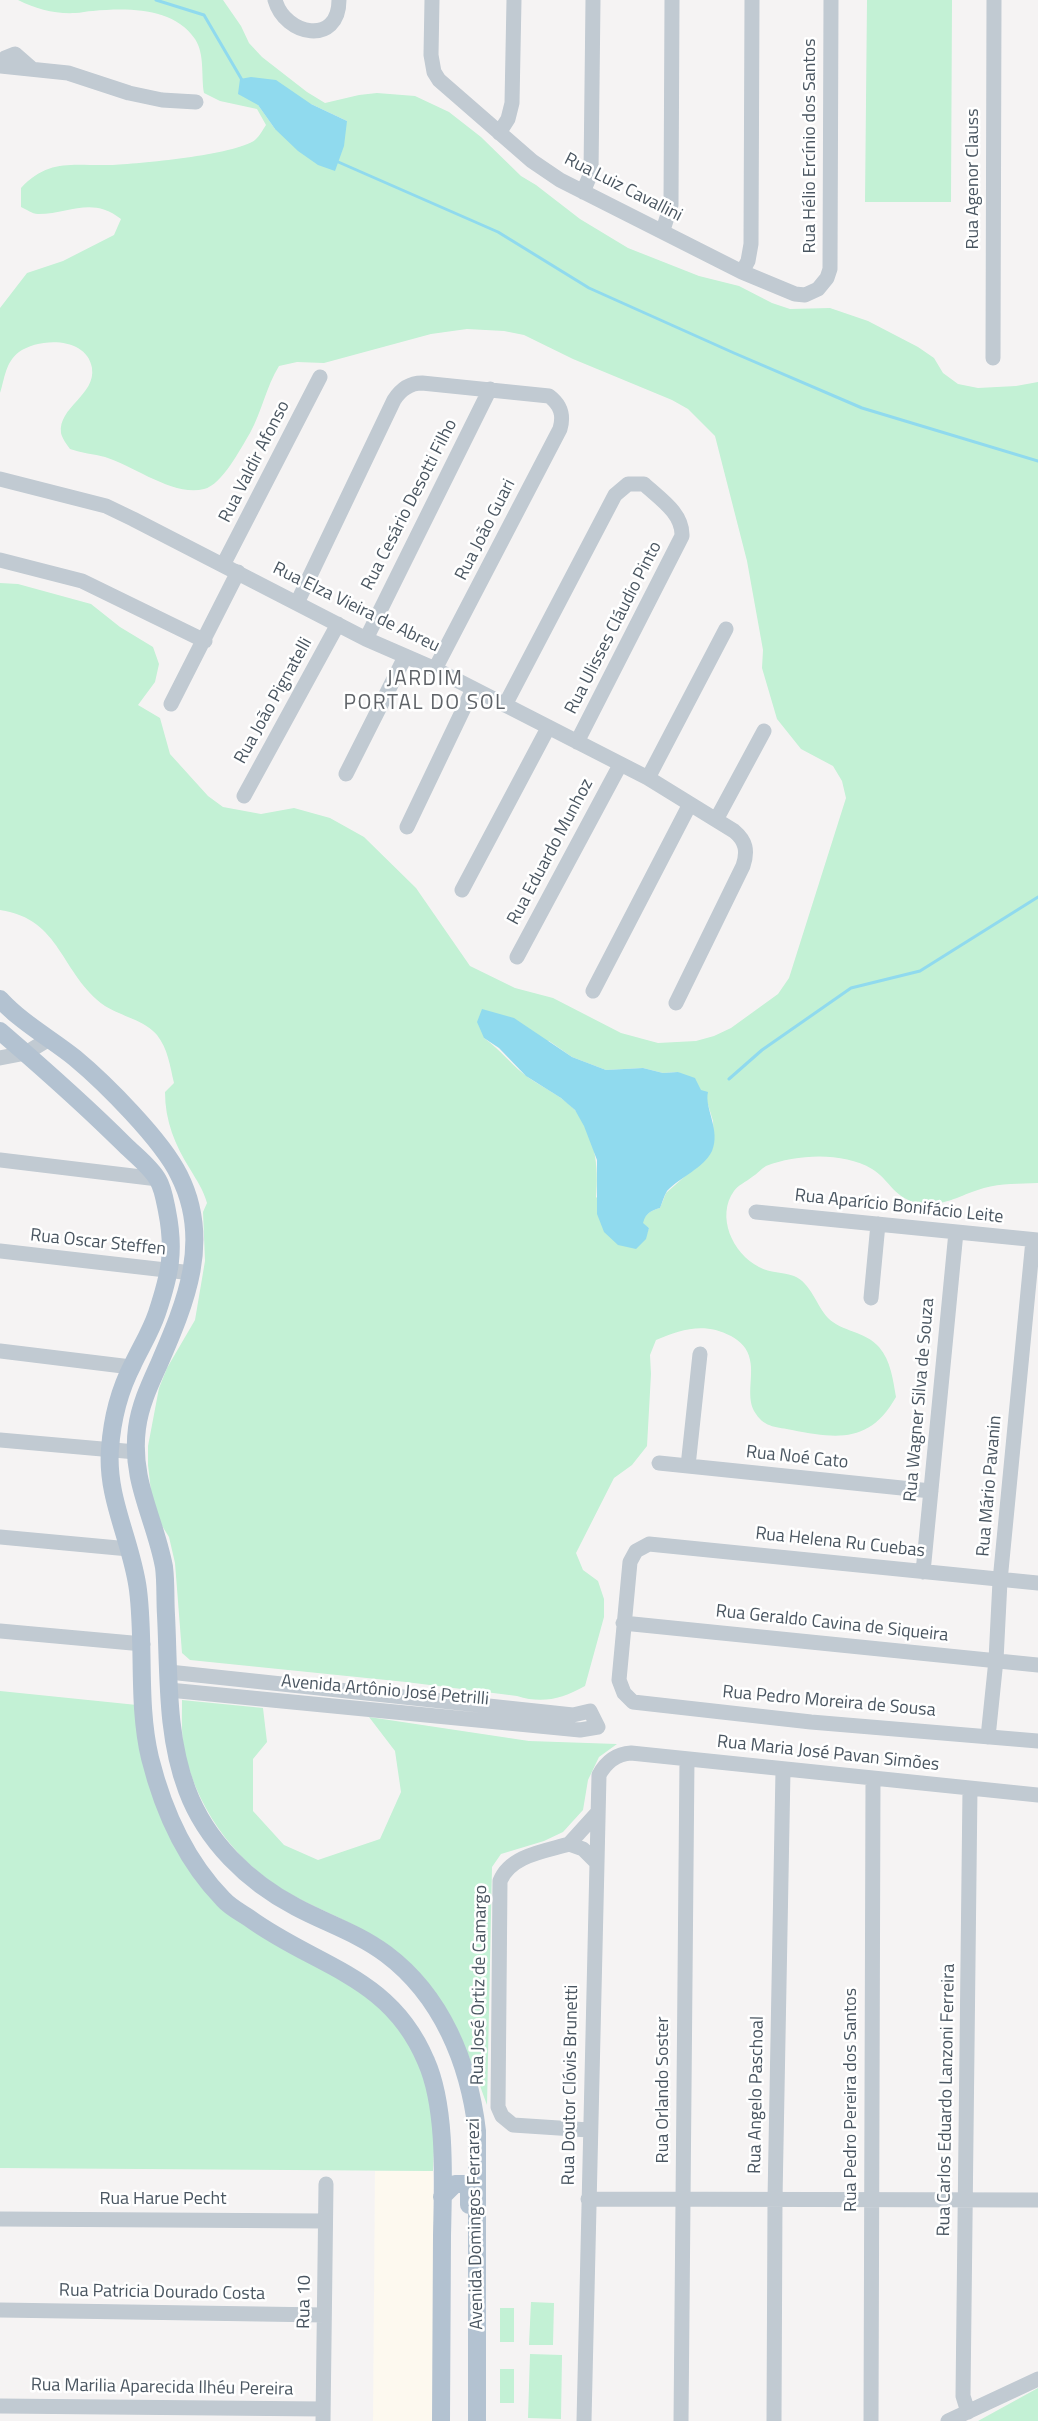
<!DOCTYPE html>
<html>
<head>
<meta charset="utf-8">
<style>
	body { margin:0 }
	canvas { display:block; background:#f5f3f3 }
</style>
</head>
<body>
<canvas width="1038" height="2421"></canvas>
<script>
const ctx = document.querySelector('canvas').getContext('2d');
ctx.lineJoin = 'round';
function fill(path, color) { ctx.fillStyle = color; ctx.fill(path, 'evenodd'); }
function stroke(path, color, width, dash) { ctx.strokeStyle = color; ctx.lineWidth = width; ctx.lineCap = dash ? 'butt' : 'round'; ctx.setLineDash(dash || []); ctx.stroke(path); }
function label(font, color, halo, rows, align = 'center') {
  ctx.font = font + ' "Titillium Web",sans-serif'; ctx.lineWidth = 5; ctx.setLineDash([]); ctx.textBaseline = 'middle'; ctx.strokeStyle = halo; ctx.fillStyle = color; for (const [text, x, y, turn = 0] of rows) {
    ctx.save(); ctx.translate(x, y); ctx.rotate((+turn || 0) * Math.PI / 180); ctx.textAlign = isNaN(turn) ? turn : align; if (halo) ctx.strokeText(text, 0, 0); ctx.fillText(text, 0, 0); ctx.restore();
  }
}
fill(new Path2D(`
	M375 2171H433L437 2421H373Z`), '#fdf9ef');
fill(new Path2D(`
	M18 0H223L241 26 249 43 262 57 307 92 325 103 359 95 377 93 415 96 449 112 481 137 521 176 536 185 580 219 628 248 699 276 739 286 772 303 790 309 830 308 868 321 918 347 934 358 943 373 958 384 978 388 1016 386 1038 382V1183C1020 1184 1001 1183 984 1188 959 1195 946 1207 919 1203 895 1200 889 1179 872 1169 843 1152 798 1154 766 1166 761 1169 757 1174 752 1177 746 1182 738 1185 734 1191 716 1216 732 1253 759 1267 770 1273 783 1272 794 1276 811 1283 816 1305 828 1318 842 1332 865 1331 879 1347 891 1361 893 1380 896 1397 870 1443 838 1439 792 1430 778 1427 765 1428 756 1414 745 1399 754 1377 750 1360 748 1348 740 1341 731 1336 705 1322 681 1329 656 1340L650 1355 651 1374 647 1446 632 1465 614 1478 576 1553 583 1570 598 1581 604 1599V1617L585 1686C562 1699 542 1704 517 1696L406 1682 190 1660 182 1653 175 1563 169 1537 159 1521 152 1500 148 1465V1446L159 1388 167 1368 195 1320 205 1261 203 1212 207 1203C203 1189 197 1181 190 1169 175 1145 165 1121 165 1092L174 1083C170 1066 168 1049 157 1035 146 1021 121 1016 105 1006 60 974 62 919 0 910V583L18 584 91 604 120 627 153 647 159 664 155 682 138 705 160 718 170 754 208 796 223 807 261 814 294 808 330 818 364 837 416 888 470 966 515 988 553 998 621 1033 658 1043 696 1041 714 1036 731 1028 778 994 789 978 846 798 842 781 833 766 801 749 777 719 762 668 763 650 747 561 715 436 688 409 672 400 573 359 524 335 504 331 467 329 431 334 324 363 297 362 279 366C266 387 262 411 250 433 241 448 222 485 204 489 174 497 134 466 105 457 94 454 81 453 70 449 67 445 62 438 61 433 58 407 96 395 92 368 87 337 40 337 19 352 5 363 5 378 0 393V308L27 273 63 261 114 235 121 219C91 196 71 214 38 214 32 214 26 209 21 207V188C49 158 73 166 110 165 138 164 235 155 255 140 260 136 263 129 266 125L257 109 220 101 204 93C201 76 205 54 195 39 173 7 127 8 93 11 87 11 81 13 75 13 55 14 36 9 18 0ZM311 104 347 121 275 129 258 105ZM484 1038 549 1041 572 1057 606 1070 643 1068 663 1073 678 1072 701 1091 706 1098 713 1121 714 1143 700 1163 666 1193 660 1208C650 1211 646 1213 642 1223L649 1228 645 1239 596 1197C599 1167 595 1132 574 1109 561 1096 544 1088 529 1078 512 1066 501 1050 484 1038Z
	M867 0H952L951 202H865Z
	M0 1691 137 1705 191 1871 329 1971 381 2005 418 2053 435 2125 433 2171 0 2168Z
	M182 1700 263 1708 267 1742 253 1759V1811L284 1845 318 1860 380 1839 401 1792 395 1751 369 1717 529 1741 617 1744 599 1757 588 1780 583 1810 563 1832 544 1841 501 1854 492 1867 487 2105C468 2051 449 2000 406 1960 374 1930 334 1917 296 1897 241 1869 199 1814 185 1754 181 1737 182 1717 182 1700Z
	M531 2302 554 2303 553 2345H529Z
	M500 2308H514V2342H500Z
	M530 2354 562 2355 561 2419 528 2418Z
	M500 2369H514V2403H500Z
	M1038 2388V2421H978Z`), '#c3f1d5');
fill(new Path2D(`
	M251 77 276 80 311 104 347 121 344 146 335 171 318 165 298 151 275 129 258 105 238 94 240 79Z
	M482 1009 514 1018 572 1057 606 1070 643 1068 663 1073 678 1072 695 1078 701 1090 708 1092C704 1108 721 1130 712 1151 704 1168 680 1177 667 1191 664 1196 662 1203 660 1208 650 1211 646 1213 643 1223L649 1228 646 1239 636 1249 618 1245 604 1232 597 1214V1160L584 1126 575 1110 561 1098 526 1076 499 1048 484 1038 477 1022Z`), '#90daee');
stroke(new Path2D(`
	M156 0 204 15 242 80
	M336 161 498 232 589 288 734 353 862 408 1038 461
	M729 1079 762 1050 851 988 920 971 1038 897`), '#90daee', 3);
stroke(new Path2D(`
	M275 0C285 36 339 46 339 0
	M432 0 431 55 434 72 439 80 532 161 560 180 742 272 795 294 805 295 818 289 827 278 830 269 831 0
	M0 66 68 73 129 93 162 100 196 102
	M0 66 5 58 15 54 31 68
	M499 133 508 119 512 103 514 0
	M583 192 591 173 593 0
	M663 230 671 205 672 0
	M742 272 748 261 751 244 752 0
	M993 358 994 0
	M0 479 106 506 133 519 366 639 435 669 648 778 734 831C746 841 748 851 743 866L676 1003
	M0 560 82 581 205 641
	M223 565 320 377
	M297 603 394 400C401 389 410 383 422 383L549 396C561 405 564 415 560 429L435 669
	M366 639 490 389
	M171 704 238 572
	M505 705 615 495 628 484H644C659 498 683 513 682 536L577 742
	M346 774 405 657
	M648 778 726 629
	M244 796 338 624
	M716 820 764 731
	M407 827 473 689
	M462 890 548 728
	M517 957 620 765
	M593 991 690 804
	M0 1058 26 1053 49 1039
	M0 1160 158 1179
	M756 1212 1038 1240
	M0 1251 192 1273
	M871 1298 878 1224
	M0 1351 131 1367
	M0 1440 136 1452
	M659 1463 931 1491
	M688 1466 700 1354
	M0 1537 129 1549
	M923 1572 956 1232
	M1038 1583 649 1544 636 1551 630 1562 619 1680 624 1693 633 1702 811 1722 1038 1741
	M623 1623 1038 1665
	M0 1631 143 1644
	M169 1672 573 1715 590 1711 598 1727 580 1730 169 1690
	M988 1737 996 1660 1000 1581 1033 1240
	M569 1844C546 1851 510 1855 500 1881L498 2107 502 2116 513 2125 589 2130
	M597 1863 583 1849 569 1844 598 1812
	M588 2199 1038 2200
	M0 2219 325 2221
	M0 2310 324 2315
	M0 2406 323 2409
	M968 2412 963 2396 970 1788
	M323 2421 326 2184
	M584 2421 597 1863 599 1775C606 1762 616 1754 631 1753L1038 1795
	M681 2421 687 1759
	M774 2421 775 2199 783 1770
	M871 2421 873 1778
	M948 2421 1038 2379`), '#c1cad2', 15);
stroke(new Path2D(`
	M0 999C22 1023 50 1038 75 1058 105 1083 162 1140 179 1175 212 1240 186 1302 159 1364 150 1384 140 1405 137 1428 130 1481 155 1518 164 1567 166 1583 165 1599 166 1615 169 1673 166 1735 187 1790 206 1841 248 1882 296 1907 326 1923 358 1933 386 1954 442 1996 469 2063 477 2131V2421
	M0 1031C43 1068 85 1105 125 1145 135 1155 151 1167 158 1180 163 1188 165 1201 167 1211 175 1251 170 1274 157 1313 151 1331 141 1347 133 1364 120 1389 112 1420 110 1449 106 1498 132 1542 138 1590 145 1645 137 1703 150 1758 163 1810 185 1860 223 1899 230 1907 240 1912 249 1918 316 1967 390 1975 426 2061 447 2108 443 2184 442 2236 442 2298 441 2359 441 2421
	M442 2197 455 2184H469V2205`), '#b3c2d1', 18);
label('18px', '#4a5661', '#fff', [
	["Rua Hélio Ercínio dos Santos",811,146,-90],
	["Rua Agenor Clauss",974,179,-90],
	["Rua Luiz Cavallini",623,188,27],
	["Rua Valdir Afonso",255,462,-63],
	["Rua Cesário Desotti Filho",410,505,-63],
	["Rua João Guari",486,530,-63],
	["Rua Elza Vieira de Abreu",356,608,26],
	["Rua Ulisses Cláudio Pinto",614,628,-63],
	["Rua João Pignatelli",274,701,-61],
	["Rua Eduardo Munhoz",551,852,-62],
	["Rua Aparício Bonifácio Leite",899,1207,6],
	["Rua Oscar Steffen",98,1243,6],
	["Rua Wagner Silva de Souza",920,1400,-85],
	["Rua Noé Cato",797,1458,6],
	["Rua Mário Pavanin",990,1486,-85],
	["Rua Helena Ru Cuebas",840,1543,6],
	["Rua Geraldo Cavina de Siqueira",832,1624,6],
	["Avenida Artônio José Petrilli",385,1691,5],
	["Rua Pedro Moreira de Sousa",829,1702,5],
	["Rua Maria José Pavan Simões",828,1754,6],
	["Rua José Ortiz de Camargo",480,1985,-89],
	["Rua Doutor Clóvis Brunetti",571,2085,-89],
	["Rua Orlando Soster",664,2090,-90],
	["Rua Angelo Paschoal",757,2095,-89],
	["Rua Pedro Pereira dos Santos",852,2100,-90],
	["Rua Carlos Eduardo Lanzoni Ferreira",947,2100,-89],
	["Rua Harue Pecht",163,2200],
	["Avenida Domingos Ferrarezi",476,2224,-91],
	["Rua Patricia Dourado Costa",162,2293,1],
	["Rua 10",305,2302,-89],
	["Rua Marilia Aparecida Ilhéu Pereira",162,2388,1]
]);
ctx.letterSpacing = '1.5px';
label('21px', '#5f6368', '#fff', [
	["JARDIM",425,680],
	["PORTAL DO SOL",425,704]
]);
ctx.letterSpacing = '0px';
</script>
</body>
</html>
